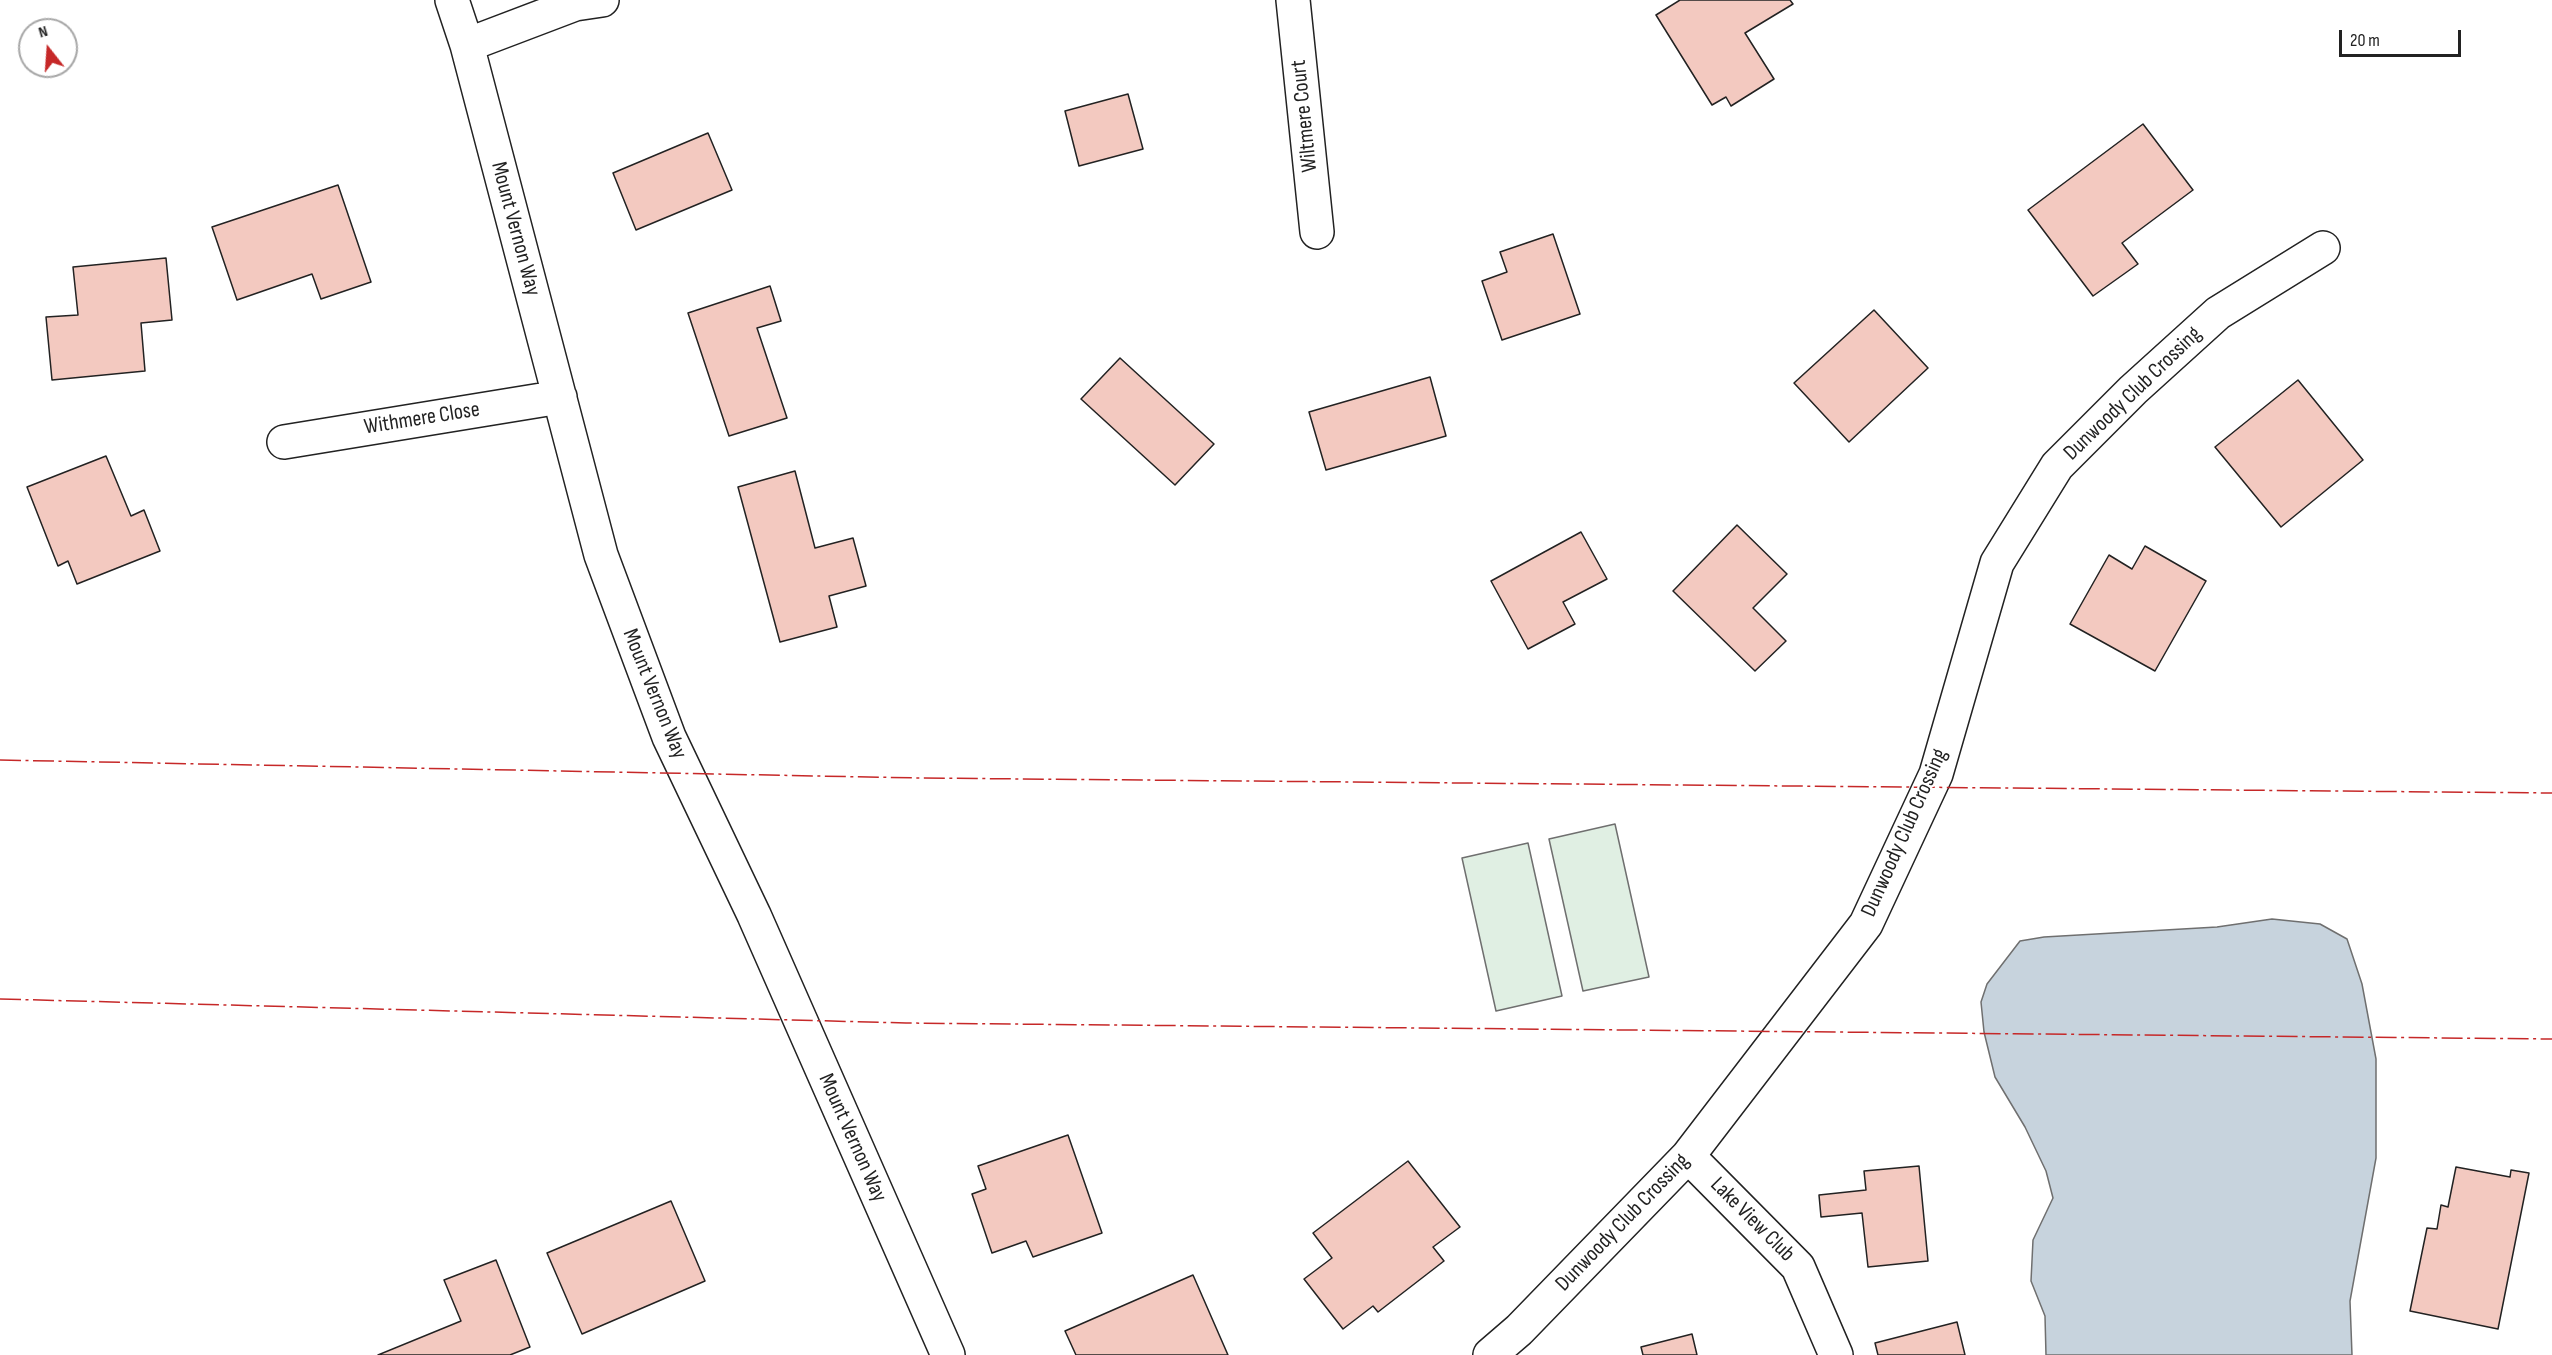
<!DOCTYPE html>
<html>
<head>
<meta charset="utf-8">
<style>
	body { margin:0 }
	#map { position:relative; width:2552px; height:1355px; overflow:hidden; background:#fff; font-family:"Sofia Sans Condensed",sans-serif }
	canvas { display:block }
	.north { position:absolute; left:18px; top:18px; width:60px; height:60px; box-sizing:border-box; background:#fff; border:2px solid #a7a7a7; border-radius:50%; rotate:343deg; font-size:16px; font-weight:700; line-height:24px; text-align:center; color:#222 }
	.north::after { content:''; display:block; margin:auto; width:21px; height:27px; background:#c62828; clip-path:polygon(50% 0,100% 100%,50% 72%,0 100%) }
	.scale { position:absolute; left:2339px; top:30px; width:122px; height:27px; box-sizing:border-box; border:3px solid #222; border-top:0; padding-left:8px; font-size:18px; line-height:21px; white-space:nowrap; color:#222; -webkit-text-stroke:4px #fff; paint-order:stroke }
</style>
</head>
<body>
<div id="map">
<canvas width="2552" height="1355"></canvas>
<div class="north">N</div>
<div class="scale">20 m</div>
</div>
<script>
const ctx = document.querySelector('canvas').getContext('2d');
ctx.lineJoin = 'round';
function fill(path, color) { ctx.fillStyle = color; ctx.fill(path, 'evenodd'); }
function stroke(path, color, width, dash) { ctx.strokeStyle = color; ctx.lineWidth = width; ctx.lineCap = dash ? 'butt' : 'round'; ctx.setLineDash(dash || []); ctx.stroke(path); }
function label(font, color, halo, rows, align = 'center') {
  ctx.font = font + ' "Sofia Sans Condensed",sans-serif'; ctx.lineWidth = 4.5; ctx.setLineDash([]); ctx.textBaseline = 'middle'; ctx.strokeStyle = halo; ctx.fillStyle = color; for (const [text, x, y, turn = 0] of rows) {
    ctx.save(); ctx.translate(x, y); ctx.rotate((+turn || 0) * Math.PI / 180); ctx.textAlign = isNaN(turn) ? turn : align; if (halo) ctx.strokeText(text, 0, 0); ctx.fillText(text, 0, 0); ctx.restore();
  }
}
const green = new Path2D(`
	M1615 824 1649 977 1583 991 1549 839Z
	M1528 843 1562 996 1496 1011 1462 858Z`);
fill(green, '#e0efe3');
stroke(green, '#6f6f6f', 1.5);
const water = new Path2D(`
	M2272 919 2320 924 2347 939 2362 984 2376 1059V1158L2350 1301 2352 1355H2046L2045 1316 2031 1281 2033 1240 2053 1198 2046 1171 2025 1127 1995 1077 1984 1032 1981 1002 1987 984 2020 941 2044 937 2217 927Z`);
fill(water, '#c7d3dd');
stroke(water, '#6f6f6f', 1.5);
const building = new Path2D(`
	M1680 0H1790L1793 4 1745 33 1774 79 1731 106 1726 97 1712 105 1656 15Z
	M1128 94 1143 149 1079 166 1065 111Z
	M2143 124 2193 190 2122 243 2138 264 2093 296 2028 210Z
	M708 133 732 190 636 230 613 173Z
	M338 185 371 282 321 299 312 274 237 300 212 227Z
	M1553 234 1580 314 1502 340 1482 281 1507 272 1500 252Z
	M166 258 172 320 141 323 145 371 52 380 46 317 78 315 73 267Z
	M770 286 781 321 757 328 787 418 729 436 688 313Z
	M1874 310 1928 368 1849 442 1794 383Z
	M1120 358 1214 444 1175 485 1081 399Z
	M1430 377 1446 436 1326 470 1309 412Z
	M2298 380 2363 460 2281 527 2215 447Z
	M106 456 131 516 144 510 160 551 77 584 68 561 58 566 27 487Z
	M795 471 815 548 853 538 866 586 829 596 837 627 780 642 738 487Z
	M1737 525 1787 574 1753 608 1786 641 1755 671 1673 591Z
	M1581 532 1607 579 1563 602 1575 624 1528 649 1491 581Z
	M2145 546 2206 581 2155 671 2070 624 2109 555 2132 569Z
	M1068 1135 1102 1233 1033 1257 1026 1241 992 1253 972 1194 986 1189 978 1166Z
	M1408 1161 1460 1227 1433 1247 1444 1261 1378 1312 1373 1306 1343 1329 1304 1279 1332 1258 1313 1233Z
	M1919 1166 1928 1261 1868 1267 1862 1213 1821 1217 1819 1195 1866 1190 1864 1171Z
	M2456 1167 2510 1177 2511 1170 2529 1173 2498 1329 2410 1311 2427 1228 2437 1229 2441 1205 2448 1207Z
	M671 1201 705 1281 582 1334 547 1253Z
	M496 1260 530 1347 510 1355H378L461 1321 444 1280Z
	M1193 1275 1228 1355H1076L1065 1331Z
	M1957 1322 1965 1355H1878L1875 1343Z
	M1692 1334 1697 1355H1643L1641 1347Z`);
fill(building, '#f3c9c0');
stroke(building, '#222', 1.5);
const minor = new Path2D(`
	M452 0 467 45 601 555 669 737 754 915 948 1355
	M1293 0 1317 232
	M467 45 575 4 602 0
	M284 442 560 397
	M1688 1156 1798 1267 1836 1355
	M1490 1355 1519 1330 1688 1156 1866 924 1936 774 1997 563 2057 466 2133 390 2218 313 2323 248`);
stroke(minor, '#222', 36);
stroke(minor, '#fff', 33);
stroke(new Path2D(`
	M0 760 919 778 2552 793
	M0 999 906 1023 2552 1039`), '#c62828', 1.5, [21, 4.5, 3, 4.5]);
label('22px', '#222', '#fff', [
	["Wiltmere Court",1305,116,-96],
	["Mount Vernon Way",515,229,75],
	["Dunwoody Club Crossing",2133,394,-44],
	["Withmere Close",422,419,-9],
	["Mount Vernon Way",654,694,68],
	["Dunwoody Club Crossing",1905,833,-66],
	["Mount Vernon Way",852,1138,66],
	["Lake View Club",1752,1220,45],
	["Dunwoody Club Crossing",1623,1223,-46]
]);
</script>
</body>
</html>
